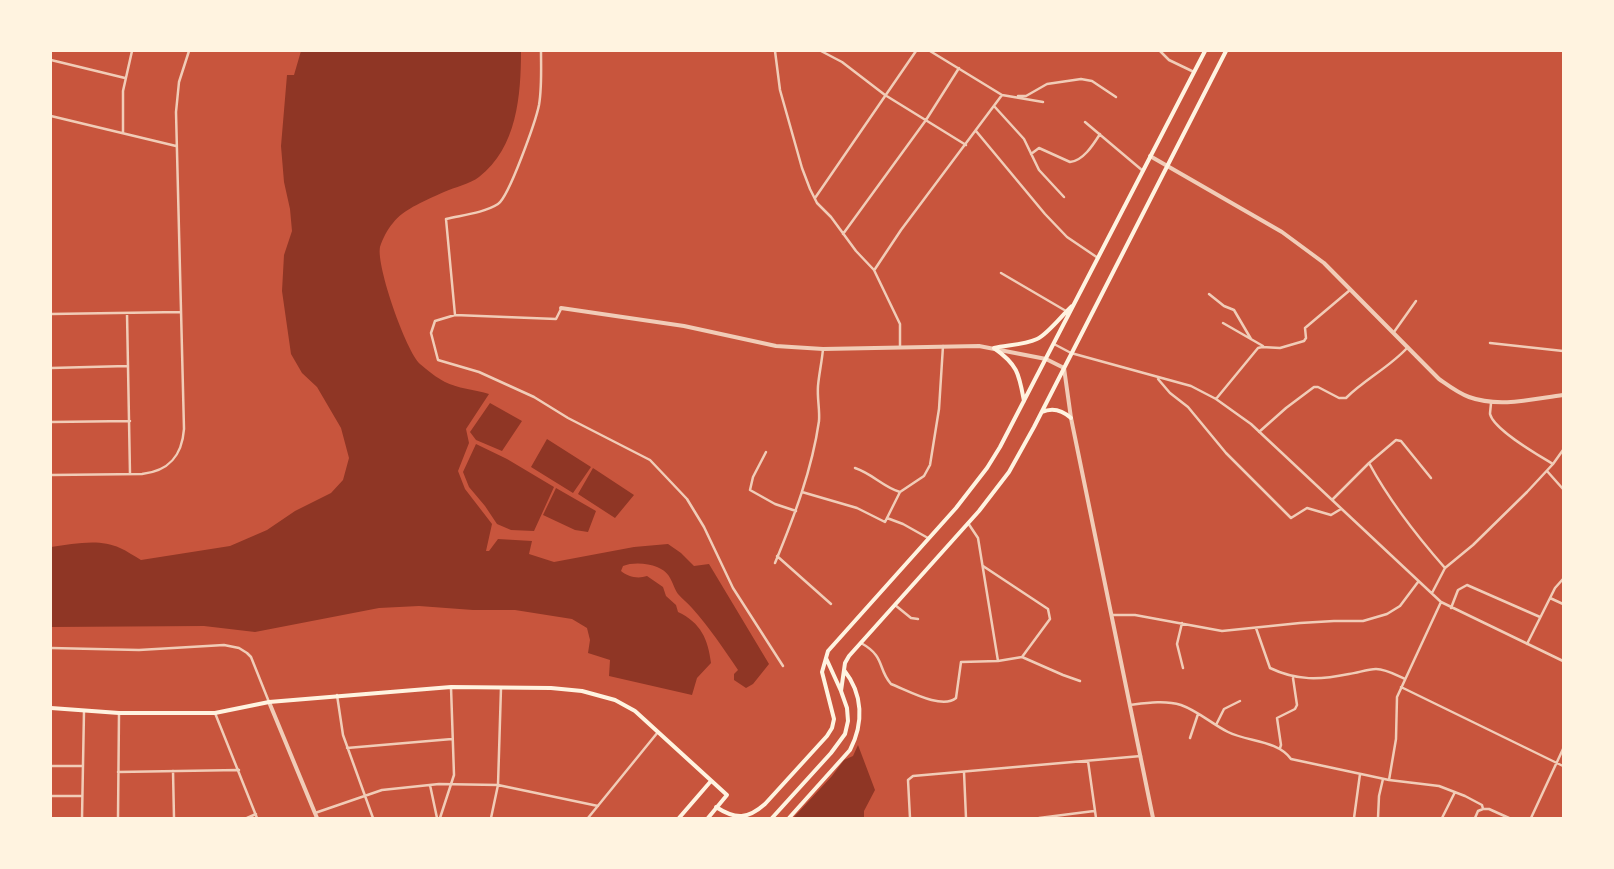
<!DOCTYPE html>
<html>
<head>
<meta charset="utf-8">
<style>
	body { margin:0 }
	#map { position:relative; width:1614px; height:869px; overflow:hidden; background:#c8553d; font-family:"Times New Roman",serif }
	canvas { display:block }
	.frame { position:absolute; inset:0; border:52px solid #fff3e0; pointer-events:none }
</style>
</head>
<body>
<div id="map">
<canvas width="1614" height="869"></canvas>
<div class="frame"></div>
</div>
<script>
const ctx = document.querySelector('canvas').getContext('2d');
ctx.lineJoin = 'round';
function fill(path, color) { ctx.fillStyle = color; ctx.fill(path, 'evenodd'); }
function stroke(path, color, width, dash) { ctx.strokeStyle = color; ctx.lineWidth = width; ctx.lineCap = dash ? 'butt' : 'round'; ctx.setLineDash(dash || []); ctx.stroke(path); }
fill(new Path2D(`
	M301 51H521C521 95 517 148 479 177 470 184 455 187 444 192 429 199 403 209 393 223 388 228 382 240 380 247 376 266 406 351 420 364 427 370 437 378 445 382 456 388 476 390 489 394L466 429 469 443 458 471 465 489 492 524 486 551H489L498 539 532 541 529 554 554 562 634 547 668 544 681 553 694 566 709 564 769 664 753 684 746 688 734 680V674L738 670C724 649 709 627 692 608 688 603 682 599 678 594 671 583 672 573 657 567 648 563 632 562 623 566L621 571C628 577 638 579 647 576L663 587 666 596 676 605 678 612C701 623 708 639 711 663L697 678 692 695 609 676 610 660 588 653 590 640 587 628 572 619 515 610H473L419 606 379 608 255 632 204 626 51 627V547C74 544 99 538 120 548 127 551 134 556 141 560L230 546 267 530 295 511 331 493 343 480 349 458 341 428 317 387 302 373 291 354 282 291 284 255 292 231 290 209 284 182 281 146 287 75H294Z
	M490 403 522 421 502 451 476 440 470 432Z
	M547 439 591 467 573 493 531 467Z
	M476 444 507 459 554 487 534 531 511 530 497 524 485 506 469 487 463 472Z
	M593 468 634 495 615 518 578 494Z
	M556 488 596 511 588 532 575 530 543 515Z
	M858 745 875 790 864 811V818H793L832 776 844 760 853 756Z`), '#8f3625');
stroke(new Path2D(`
	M775 51 780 90 802 168 810 189 817 203 831 217 856 251 874 270 900 324V347
	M821 51 842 62 885 95 966 145
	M930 51 1002 95 1043 102
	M1160 51 1169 60 1194 72
	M51 60 125 78
	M1018 96H1026L1047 84 1081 79 1092 81 1116 97
	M994 106 1024 139 1039 170 1064 197
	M51 116 176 146
	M1085 122 1143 171
	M976 131 1045 214 1067 237 1098 258
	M123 132V91L132 51
	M1031 154 1039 148 1070 162C1083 161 1093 145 1100 134
	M815 198 916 51
	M843 234 926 120 959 68
	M875 269 901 230 1002 95
	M1001 273 1066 311
	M1209 294 1224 306 1234 310 1251 339
	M561 309 556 319 455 315 435 321 431 333 438 360 479 372 534 397 568 418 650 460 687 499 704 527 733 588 783 666
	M127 313 130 474
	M51 314 181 312
	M455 315 446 219C463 215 484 213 498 204 509 197 536 120 539 105 542 88 541 69 541 51
	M1223 323 1263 346
	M1394 332 1416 301
	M1490 343 1563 351
	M1054 344 1071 353 1191 386 1216 399 1251 424 1441 602 1563 661
	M51 368 127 366
	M1158 379 1170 393 1188 407 1226 453 1291 518 1307 508 1331 515 1341 509
	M1216 399 1258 348 1262 347 1280 348 1304 341 1306 338 1305 328 1350 290
	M1491 402C1491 406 1490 411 1490 414 1494 430 1538 455 1553 464
	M51 422 130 421
	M1259 432 1286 408 1314 387H1318L1339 398H1346C1365 379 1390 367 1408 347
	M766 452 753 477 750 490 775 504 796 511
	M1369 463C1390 502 1416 535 1445 568
	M855 468C873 474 883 487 900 492
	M1547 471 1563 489
	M51 475 142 474C169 471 182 456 184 429L176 112 179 82 189 51
	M802 492 857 508 885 522 900 492 924 476 930 465 939 409 943 346
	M1332 500 1369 463 1396 440 1401 441 1431 478
	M887 518 903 524 928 538
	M968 523 978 538 998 661
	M777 556 831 604
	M775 563C794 517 812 470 819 421 820 410 817 398 818 386 819 374 822 361 823 349
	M1432 593 1445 568 1473 545 1527 492 1553 464 1563 450
	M1550 598 1563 604
	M895 605 911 618 918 619
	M1451 608 1458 590 1467 585 1540 617
	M1112 615H1135L1222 631 1300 623 1334 621H1363L1387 614 1400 606 1418 582
	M1182 623 1177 644 1183 668
	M1256 628 1270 668C1297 681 1320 680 1349 674 1358 673 1367 669 1376 669 1386 669 1396 675 1405 679
	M861 643C886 657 877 668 891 684 907 690 942 710 956 698L961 662 998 661 1022 657 1050 619 1048 609 983 566
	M1527 644 1555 588 1563 579
	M51 648 139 650 224 645 239 648 247 653 251 657 269 702
	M1022 657 1063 675 1080 681
	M1401 687 1563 766
	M337 695 343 735 373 818
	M1130 705C1146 703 1165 700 1181 705 1198 711 1212 724 1228 732 1248 742 1277 740 1291 759L1389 780 1439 786 1465 796 1482 805 1483 809
	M215 713 257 818
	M1216 725 1224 709 1240 701
	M1190 738 1198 714
	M347 748 452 739
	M1280 748 1281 745 1277 718 1295 709 1297 705 1293 678
	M1088 761 1096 818
	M51 766H82
	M173 771 174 818
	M118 772 239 770
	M964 772 966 818
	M1389 780 1396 739 1397 697 1441 602
	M430 785 437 818
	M51 796H82
	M1483 809H1489L1509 818
	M315 813 382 790 439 784 498 785 598 806
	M82 818 84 711
	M118 818 119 713
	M247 818 256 814
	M440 818 454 775 451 687
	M491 818 498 785 501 688
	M588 818 658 732
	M910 818 908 780 913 776 1141 756
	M1039 818 1094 811
	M1354 818 1360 774
	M1378 818 1379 796 1383 779
	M1442 818 1455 792
	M1475 818 1478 811 1483 809
	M1531 818 1563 749`), '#f1ccb7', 2.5);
stroke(new Path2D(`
	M1150 156 1282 232 1324 263 1439 379C1449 386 1458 393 1469 397 1499 408 1533 399 1563 395
	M561 308 684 326 776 346 823 349 979 346 1046 359 1064 368 1071 418 1153 818
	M269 702 317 818`), '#f1ccb7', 4);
stroke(new Path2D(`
	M994 348C1007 345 1024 345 1037 339 1048 334 1062 315 1072 306
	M994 348C1018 365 1019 374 1024 401
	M1042 412C1053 407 1062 410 1071 418
	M841 691 845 663 849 656 979 511 1009 472 1034 427 1226 51
	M51 708 119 713H215L269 702 451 687 551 688 582 691 615 700 635 711 727 795 708 818
	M716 807C736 820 748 819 765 804L827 736 832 728 834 719 822 672 828 651 956 508 987 468 1000 447 1205 51
	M679 818 711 781
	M772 818 831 753 845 734 848 721 847 708 841 691 826 658
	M789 818 850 750C864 723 863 694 844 670`), '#fff3e0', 4);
</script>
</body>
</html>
